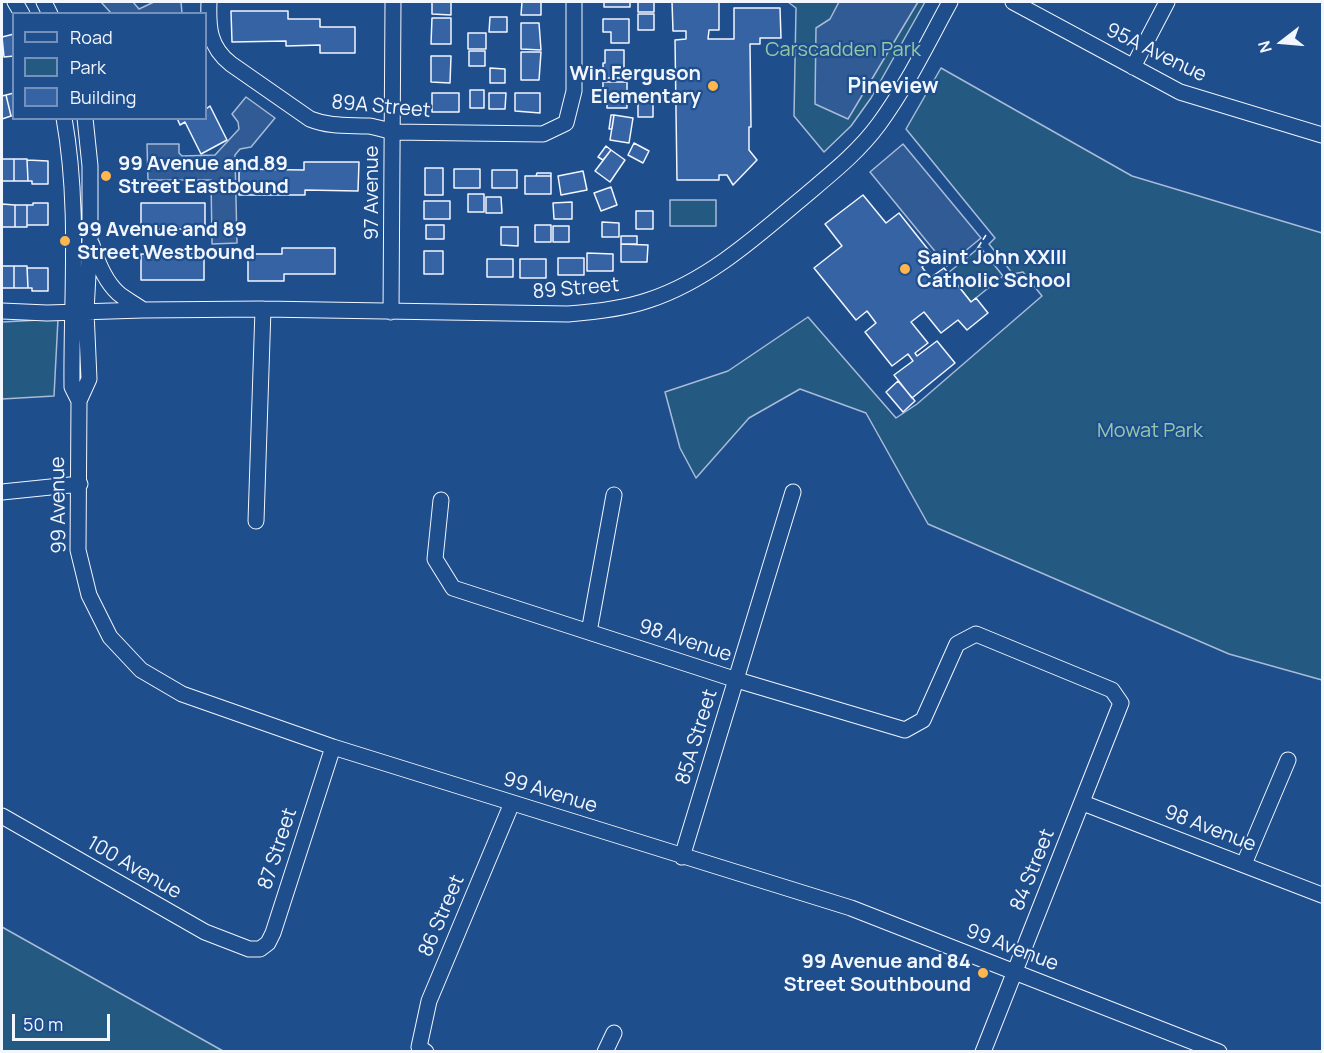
<!DOCTYPE html>
<html>
<head>
<meta charset="utf-8">
<style>
	body { margin:0 }
	#map { position:relative; width:1324px; height:1053px; overflow:hidden; background:#1f4e8c; font-family:Manrope,sans-serif }
	canvas { display:block }
	.frame { position:absolute; inset:0; border:3px solid #f2f6ff; pointer-events:none }
	.legend { position:absolute; left:12px; top:12px; width:195px; height:108px; box-sizing:border-box; background:#1f4e8c; border:2px solid #7391ba; margin:0; padding:8px 10px; list-style:none; font-size:18px; color:#f2f6ff }
	.legend li { display:flex; align-items:center; gap:12px; height:30px }
	.legend b { width:30px; border:2px solid #7391ba }
	.north { position:absolute; left:1252px; top:12px; width:60px; height:60px; -webkit-text-stroke:4px #1f4e8c; paint-order:stroke; rotate:254deg; font-size:16px; font-weight:700; line-height:24px; text-align:center; color:#f2f6ff }
	.north::after { content:''; display:block; margin:auto; width:21px; height:27px; background:#f2f6ff; clip-path:polygon(50% 0,100% 100%,50% 72%,0 100%) }
	.scale { position:absolute; left:12px; top:1014px; width:98px; height:27px; box-sizing:border-box; border:3px solid #f2f6ff; border-top:0; padding-left:8px; font-size:18px; line-height:21px; white-space:nowrap; color:#f2f6ff; -webkit-text-stroke:4px #1f4e8c; paint-order:stroke }
</style>
</head>
<body>
<div id="map">
<canvas width="1324" height="1053"></canvas>
<div class="frame"></div>
<ul class="legend">
<li><b style="height:8px;background:#1f4e8c"></b>Road</li>
<li><b style="height:16px;background:#245a82"></b>Park</li>
<li><b style="height:16px;background:#3563a3"></b>Building</li>
</ul>
<div class="north">N</div>
<div class="scale">50 m</div>
</div>
<script>
const ctx = document.querySelector('canvas').getContext('2d');
ctx.lineJoin = 'round';
function fill(path, color) { ctx.fillStyle = color; ctx.fill(path, 'evenodd'); }
function stroke(path, color, width, dash) { ctx.strokeStyle = color; ctx.lineWidth = width; ctx.lineCap = dash ? 'butt' : 'round'; ctx.setLineDash(dash || []); ctx.stroke(path); }
function label(font, color, halo, rows, align = 'center') {
  ctx.font = font + ' Manrope,sans-serif'; ctx.lineWidth = 4.5; ctx.setLineDash([]); ctx.textBaseline = 'middle'; ctx.strokeStyle = halo; ctx.fillStyle = color; for (const [text, x, y, turn = 0] of rows) {
    ctx.save(); ctx.translate(x, y); ctx.rotate((+turn || 0) * Math.PI / 180); ctx.textAlign = isNaN(turn) ? turn : align; if (halo) ctx.strokeText(text, 0, 0); ctx.fillText(text, 0, 0); ctx.restore();
  }
}
const green = new Path2D(`
	M788 2H925L871 98 851 126 824 152 794 116 796 8Z
	M941 68 1132 176 1322 233V680L1229 654 928 524 866 413 800 389 749 418 696 478 680 448 665 392 728 371 808 317 896 418 917 404 1042 296 1023 272 1013 274 989 244 995 238 906 129Z
	M670 200H716V226H670Z
	M980 247 1003 276 971 302 948 273Z
	M58 319 54 396 2 399V322Z
	M2 927 223 1051H2Z`);
fill(green, '#245a82');
stroke(green, '#a8bbd7', 1.5);
const parking = new Path2D(`
	M101 2H133L139 9 154 2H181L182 13H111Z
	M839 2H918L848 119 815 104 816 28 830 19Z
	M246 97 275 118 251 147 240 149 235 155 237 243 212 244 211 180H148L147 144H179V153L182 156 215 155 239 129 238 122 232 114Z
	M903 144 981 238 947 266 870 172Z`);
fill(parking, '#305b95');
stroke(parking, '#a8bbd7', 1.5);
const building = new Path2D(`
	M432 2H451V15L432 14Z
	M522 2H541V15H521Z
	M604 2H630V7H604Z
	M638 2H654V12H638Z
	M672 2H719V30H709L708 39H734V8H780L781 38H760V44H750L751 127H749V150L757 160 733 185 727 175H719V180H677L675 40 686 39V31H673Z
	M231 11H288V19H320V27H355V53H320V45L286 46V41L232 42Z
	M638 14H654V30H638Z
	M490 17H507V32H489Z
	M432 18H451V44H431Z
	M603 19H629V43H611V32H603Z
	M521 23H539L541 50 521 49Z
	M468 33H486V49H468Z
	M14 34V56L4 57 2 37Z
	M605 50H624V78H603V63H605Z
	M469 51H485V66H469Z
	M521 52H541L539 80H521Z
	M431 56H451L450 83 431 82Z
	M490 68 505 69V83H490Z
	M603 82H627V108H607V96H603Z
	M470 90H484V108H470Z
	M14 93V116H11L6 95Z
	M432 93H459V112H432Z
	M489 93H506L505 109H489Z
	M515 93H540V113L515 111Z
	M6 95 11 116 2 119V96Z
	M638 101H653V117H638Z
	M210 106 227 140 201 154 185 122 180 125 177 118H206V109Z
	M611 115H614L612 129H609Z
	M614 115 633 118 629 143 610 140Z
	M634 143 649 151 643 163 628 155Z
	M606 146 611 150 603 160 598 157Z
	M611 150 625 160 610 182 595 171Z
	M2 159H14V181H2Z
	M14 159H27L28 181H14Z
	M27 160 48 161V184H32V181H28Z
	M304 162H359L358 191 305 190V195H239V169L304 170Z
	M425 168H443V195H425Z
	M454 169H480V188H454Z
	M492 170H517V188H492Z
	M583 171 587 190 561 195 558 176Z
	M537 173H551V176H536Z
	M525 176H551V194H525Z
	M611 187 617 205 601 211 594 193Z
	M468 194H484V212H468Z
	M863 195 886 223 899 213 934 257 922 267 930 278 944 268 971 302 976 298 988 313 967 330 958 320 941 333 924 312 911 322 928 343 915 353 917 356 937 341 955 363 912 398 894 375 913 361 908 354 892 366 865 332 876 323 867 311 856 320 814 268 842 246 825 224Z
	M486 197H501L502 213H486Z
	M424 201H450V219H424Z
	M572 202V219H554L553 203Z
	M33 203H48V225H27V205H33Z
	M141 203H205V229H141Z
	M2 204 15 205V227H2Z
	M15 205H27V227H15Z
	M636 211H653V229H636Z
	M602 222 619 223V237H602Z
	M426 225H444V239H426Z
	M535 225H551V242H535Z
	M553 226H569V242H553Z
	M501 227H518V246L501 245Z
	M621 236H637V244H621Z
	M621 244 648 245 647 262H621Z
	M282 248H335V274H284V281H248V254H282Z
	M424 251H443V274H424Z
	M587 253 613 254V271H587Z
	M141 254H204V280H141Z
	M558 258H584V275H558Z
	M487 259H513V277H487Z
	M520 259H546V278H520Z
	M2 266H14V288H2Z
	M14 266H27L28 288H14Z
	M27 268H48V291H32V288H28Z
	M898 381 915 401 903 412 886 392Z`);
fill(building, '#3563a3');
stroke(building, '#f2f6ff', 1.5);
const minor = new Path2D(`
	M15 2 22 14
	M44 2 50 14
	M209 2C208 27 209 47 231 64L310 119C330 127 348 125 369 126 377 127 385 130 393 132L543 134 566 123 574 91V2
	M1013 2 1180 92 1322 135
	M1133 67 1167 2
	M64 118C80 207 71 298 72 387L79 401
	M85 118 90 166V239L86 311 89 379 79 401 78 550 89 595 110 637 141 670 182 694 333 747 851 908 1219 1052
	M92 245C97 261 105 281 118 293 125 299 135 304 143 310
	M2 311 47 313 143 310 263 309 568 314C595 312 623 309 649 300 707 281 755 238 800 200 828 176 857 154 879 124 907 86 928 42 950 2
	M391 312 393 2
	M2 492 80 484
	M441 500 435 559 453 588 737 680 905 730 923 720 957 644 976 634 1112 690 1121 703 983 1052
	M256 521 263 309
	M589 632 614 495
	M1083 803 1322 895
	M2 816 205 932 249 949H260L268 943 273 933 333 747
	M682 857 793 492
	M1244 864 1288 760
	M426 1052 419 1047 429 1001 512 803
	M605 1052 614 1033`);
stroke(minor, '#f2f6ff', 17);
stroke(minor, '#1f4e8c', 15);
stroke(new Path2D(`
	M977 249 986 235`), '#f2f6ff', 1.5, [8, 3]);
for (const [x, y, r, color] of [
	[713,86,6,"#ffb74d"],
	[106,176,6,"#ffb74d"],
	[65,241,6,"#ffb74d"],
	[905,269,6,"#ffb74d"],
	[983,973,6,"#ffb74d"]
]) { const dot = new Path2D(); dot.arc(x, y, r, 0, 2 * Math.PI); ctx.fillStyle = color; ctx.fill(dot); stroke(dot, '#1f4e8c', 2); }
label('20px', '#97c8a6', '#1f4e8c', [
	["Carscadden Park",843,50],
	["Mowat Park",1150,431]
]);
label('20px', '#f2f6ff', '#1f4e8c', [
	["95A Avenue",1156,53,26],
	["89A Street",381,107,5],
	["97 Avenue",372,193,-90],
	["89 Street",576,289,-5],
	["99 Avenue",59,505,-91],
	["98 Avenue",685,641,18],
	["85A Street",697,737,-73],
	["99 Avenue",550,793,17],
	["98 Avenue",1210,829,21],
	["87 Street",278,849,-72],
	["100 Avenue",134,868,30],
	["84 Street",1033,870,-68],
	["86 Street",442,916,-67],
	["99 Avenue",1012,948,21]
]);
label('bold 20px', '#f2f6ff', '#1f4e8c', [
	["Win Ferguson",701,74,"right"],
	["Elementary",701,97,"right"],
	["99 Avenue and 89",118,164],
	["Street Eastbound",118,187],
	["99 Avenue and 89",77,230],
	["Street Westbound",77,253],
	["Saint John XXIII",917,258],
	["Catholic School",917,281],
	["99 Avenue and 84",971,962,"right"],
	["Street Southbound",971,985,"right"]
], 'left');
label('bold 21px', '#f2f6ff', '#1f4e8c', [
	["Pineview",893,87]
]);
</script>
</body>
</html>
